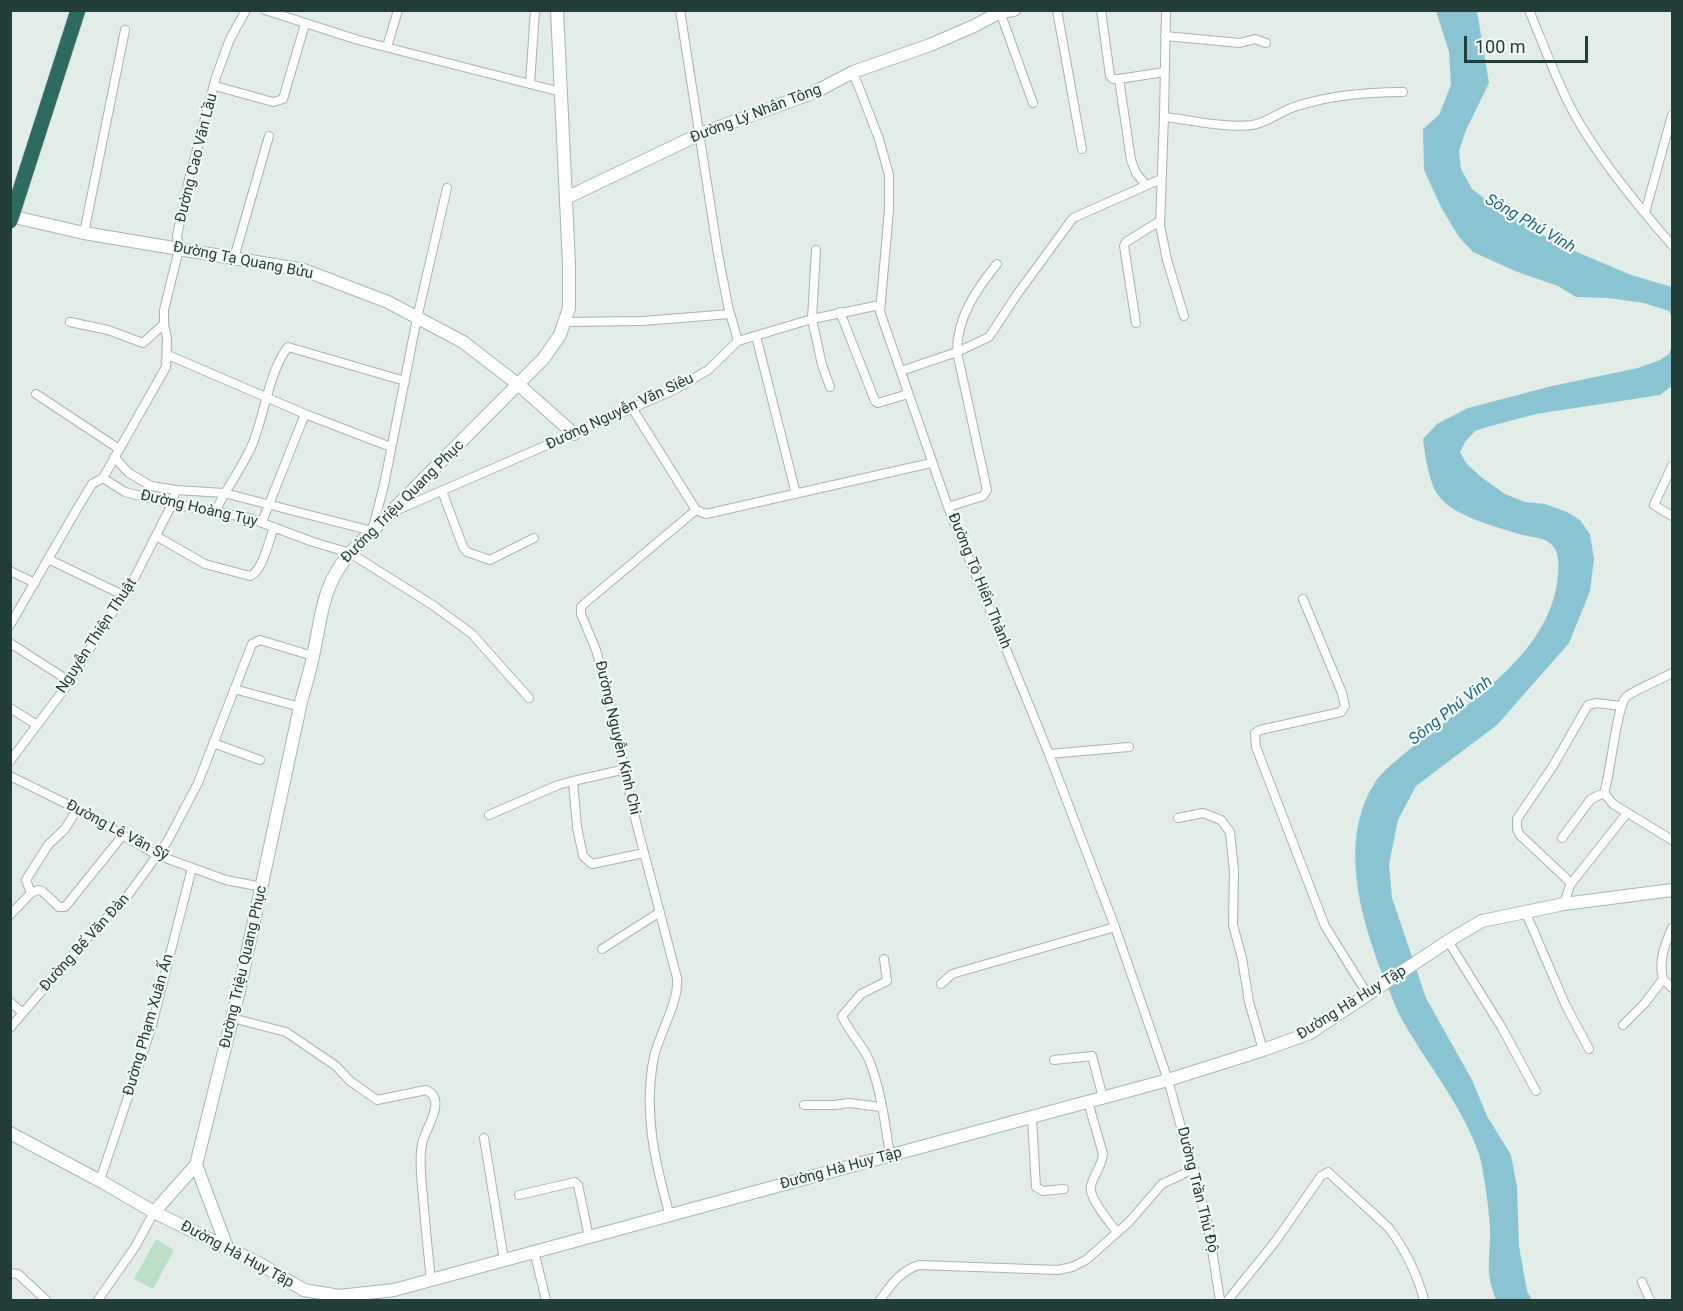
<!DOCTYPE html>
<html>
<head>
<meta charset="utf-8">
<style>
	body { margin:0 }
	#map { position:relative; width:1683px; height:1311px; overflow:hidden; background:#e2ede8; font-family:Roboto,sans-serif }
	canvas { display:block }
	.frame { position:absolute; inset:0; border:12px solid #223e38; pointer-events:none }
	.scale { position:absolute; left:1464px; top:36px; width:124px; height:27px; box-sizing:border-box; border:3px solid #223e38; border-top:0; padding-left:8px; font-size:18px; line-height:21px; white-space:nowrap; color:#223e38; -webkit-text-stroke:4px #f3f9f6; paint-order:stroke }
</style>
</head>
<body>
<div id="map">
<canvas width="1683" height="1311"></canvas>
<div class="frame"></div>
<div class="scale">100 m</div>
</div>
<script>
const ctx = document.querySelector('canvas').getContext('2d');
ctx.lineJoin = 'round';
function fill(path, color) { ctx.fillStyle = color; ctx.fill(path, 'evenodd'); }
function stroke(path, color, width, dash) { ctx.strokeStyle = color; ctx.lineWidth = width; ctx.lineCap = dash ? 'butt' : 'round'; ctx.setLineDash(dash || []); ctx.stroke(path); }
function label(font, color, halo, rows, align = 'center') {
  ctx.font = font + ' Roboto,sans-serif'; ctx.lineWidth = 4.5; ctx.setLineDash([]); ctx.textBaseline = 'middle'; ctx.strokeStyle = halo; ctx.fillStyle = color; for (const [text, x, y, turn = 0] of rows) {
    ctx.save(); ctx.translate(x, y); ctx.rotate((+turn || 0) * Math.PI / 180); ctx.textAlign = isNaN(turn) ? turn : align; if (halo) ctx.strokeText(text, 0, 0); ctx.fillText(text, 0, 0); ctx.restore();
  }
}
fill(new Path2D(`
	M156 1239 174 1250 153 1289 134 1279Z`), '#bbdec6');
fill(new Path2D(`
	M1436 11H1477L1489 83 1466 130 1459 151 1461 169 1472 189 1494 206 1558 244 1631 275 1672 287V317L1669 311 1644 303 1608 298 1576 297 1558 286 1515 271 1473 252 1459 237 1442 209 1424 170 1423 129 1439 115 1451 85 1449 52Z
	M1672 345V386L1660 395 1536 414 1487 427 1475 431 1465 442 1460 452 1466 463 1481 477 1505 494 1525 502 1545 504 1567 512 1580 520 1590 534 1594 559 1590 591 1569 643 1497 725 1416 786 1398 820 1389 864 1392 898 1426 998 1472 1080 1487 1116 1511 1155 1517 1187 1519 1246 1527 1291 1532 1300H1496C1494 1294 1491 1287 1490 1280 1487 1263 1491 1245 1490 1227 1489 1211 1484 1170 1479 1154 1461 1102 1423 1060 1398 1012 1393 1001 1389 989 1384 978 1361 919 1338 842 1374 784 1381 771 1408 751 1420 741 1474 699 1552 650 1558 575 1559 566 1559 551 1552 545 1545 537 1533 538 1523 535 1499 528 1452 516 1438 495 1429 483 1425 454 1423 439L1437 424 1468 408 1552 386 1638 368 1660 360 1669 354Z`), '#8ac4d2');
const street = new Path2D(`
	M265 10 358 40 561 92
	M680 10 718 254 728 306 738 341
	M1057 10 1082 149
	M1101 10 1110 76 1113 79H1119L1164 72
	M1166 10 1164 117 1160 225 1167 260 1184 316
	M1529 10C1542 41 1554 74 1569 104 1593 152 1637 205 1672 245
	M1000 12 1033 103
	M1165 36 1240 43 1255 39 1266 43
	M387 47 398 10
	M853 72 879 139 889 175V210L880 312 948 507 1049 754 1115 927 1168 1080 1208 1225 1220 1300
	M1119 79 1131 160 1136 173 1146 185
	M530 84 535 10
	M215 86 273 102 283 99 305 24
	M1164 117C1192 120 1223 128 1252 125 1267 123 1279 112 1294 107 1330 95 1366 92 1403 92
	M1645 213 1672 115
	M84 233 125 30
	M816 250 812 319 822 365 830 387
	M234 258 269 136
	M840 312 875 401 878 403 908 394
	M70 322 108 330 143 343 164 324
	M564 322 643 321 730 314
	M1136 323 1124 246 1126 242 1160 221
	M756 336 796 494
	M168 355 305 414 391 447
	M901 371 957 352 989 337 1018 293 1073 218 1161 179
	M36 394 119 449
	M632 408 696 510
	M114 457 129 473 151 486 176 490 224 493 372 531 384 485 417 318 447 188
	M1672 466 1654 505 1672 516
	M103 478 125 492 172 504 249 518 313 542 350 553 431 604 460 625 472 634 529 698
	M442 491 463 547 467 552 490 560 534 538
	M948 507 983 496 987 490 957 352C957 317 976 290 997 264
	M696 510 706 514 931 463
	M395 511 674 390 708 370 738 341 812 319 880 305
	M215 512C226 488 243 467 253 443 264 415 270 369 288 347L405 381
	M262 522 305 414
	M156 536 205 564 250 576C263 571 269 540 274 527
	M48 559 123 595
	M10 571 35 583
	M1303 599 1342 693 1345 706 1341 712 1260 730 1255 733 1256 747 1325 926 1368 995
	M10 625 77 509 92 484 103 478 166 367 167 338 164 324V310L179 249 177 236 189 179 216 77 230 39 246 10
	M10 643 69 681
	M1672 673C1662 679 1634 690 1626 697 1616 708 1611 773 1604 793L1613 804 1672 840
	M234 689 300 707
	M10 708 37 725
	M213 743 260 760
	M1049 754 1129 747
	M10 761 65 688 136 575 172 504 176 490
	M626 769 573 781 577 827 583 856 592 864 644 853
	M10 776 77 809 157 855 226 880 262 887
	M489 815 558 785 573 781
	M1178 818 1203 813 1221 820 1230 832 1234 871 1233 925 1242 958 1249 1002 1263 1050
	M1562 838 1591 799 1604 793
	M1571 883 1520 835 1517 829V819L1553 766 1588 705 1597 703 1621 706
	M31 893 26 880 48 845 65 829 77 809
	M1564 904 1570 885 1627 813
	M1525 911 1566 1006 1589 1049
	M10 915 31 893 38 890 42 891 59 907H65L123 835
	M1672 928C1665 944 1658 961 1663 979L1672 988
	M1448 941 1502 1028 1536 1091
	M602 949 660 912
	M884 959 887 981 861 994 842 1016C848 1031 862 1044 869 1060 881 1089 885 1124 890 1155
	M941 984 952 974 1115 927
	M10 1002 23 1013
	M232 1018 286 1032 336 1066 350 1081 377 1100 426 1090C448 1100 425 1128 422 1144 419 1160 421 1179 423 1196 425 1224 428 1252 431 1280
	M1623 1025 1645 1003 1663 979
	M10 1028 95 929 123 902 167 842 198 783 252 644 260 640 313 656
	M1054 1060 1092 1056 1103 1098
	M1088 1102 1103 1154C1102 1166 1094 1174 1091 1186 1088 1197 1110 1223 1117 1232
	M804 1105H834L849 1103 881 1107
	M1032 1118 1036 1187 1043 1191 1064 1189
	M484 1138 504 1260
	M100 1180 151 1029 192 868
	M519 1195 575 1182 578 1185 589 1237
	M670 1216C655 1163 643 1112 654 1057 660 1031 679 1003 677 978L636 822 606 685 596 650 581 614V607L585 603 696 510
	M534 1251 546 1300
	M10 1273 18 1274 46 1300
	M1642 1282 1650 1300
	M98 1300 135 1247 154 1212
	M880 1300C891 1285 900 1271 919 1265L1058 1270 1072 1267 1086 1260 1129 1222 1162 1184 1194 1169
	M1228 1300 1275 1242 1321 1176 1328 1172 1388 1227C1405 1249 1417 1274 1424 1300`);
const secondary = new Path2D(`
	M566 198 700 134 815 92 853 72 930 45 974 26 1000 12 1014 10
	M10 216 84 233 304 270 388 302 463 342 519 385 574 434
	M10 1133 104 1183 154 1212 260 1264 304 1290 339 1296 394 1290 1168 1080 1263 1050 1310 1033 1448 941 1482 921 1564 904 1672 890
	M196 1165 227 1247
	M154 1212 196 1165 239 991 301 702C305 687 310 672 313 656 322 616 321 587 350 553L544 358 560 335 569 308V264L557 10`);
const highway = new Path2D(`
	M15 206 78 10`);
stroke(street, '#a5b5b0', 10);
stroke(secondary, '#a1b9b1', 14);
stroke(highway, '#c1c9c7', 16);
stroke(street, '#fff', 8);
stroke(secondary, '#fff', 12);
stroke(highway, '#2d6b60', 15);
const highwayBridge = new Path2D(`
	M10 221 15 206`);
stroke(highwayBridge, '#c1c9c7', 16, []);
stroke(highwayBridge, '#2d6b60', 15);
label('15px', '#223e38', '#f3f9f6', [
	["Đường Lý Nhân Tông",756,114,-21],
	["Đường Cao Văn Lầu",197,158,-76],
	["Đường Tạ Quang Bửu",243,261,11],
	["Đường Nguyễn Văn Siêu",620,412,-25],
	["Đường Triệu Quang Phục",403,502,-45],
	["Đường Hoàng Tụy",199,509,13],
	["Đường Tô Hiến Thành",979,581,68],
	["Nguyễn Thiện Thuật",97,636,-57],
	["Đường Nguyễn Kinh Chi",617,738,77],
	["Đường Lê Văn Sỹ",117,831,28],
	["Đường Bế Văn Đàn",85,943,-48],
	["Đường Triệu Quang Phục",244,967,-77],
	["Đường Hà Huy Tập",1352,1003,-32],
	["Đường Phạm Xuân Ấn",149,1025,-74],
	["Đường Hà Huy Tập",841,1169,-15],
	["Dường Trần Thủ Độ",1197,1190,76],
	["Đường Hà Huy Tập",237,1255,28]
]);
label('italic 16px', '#1b677b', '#f3f9f6', [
	["Sông Phú Vinh",1530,224,30],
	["Sông Phú Vinh",1451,711,-38]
]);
</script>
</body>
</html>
